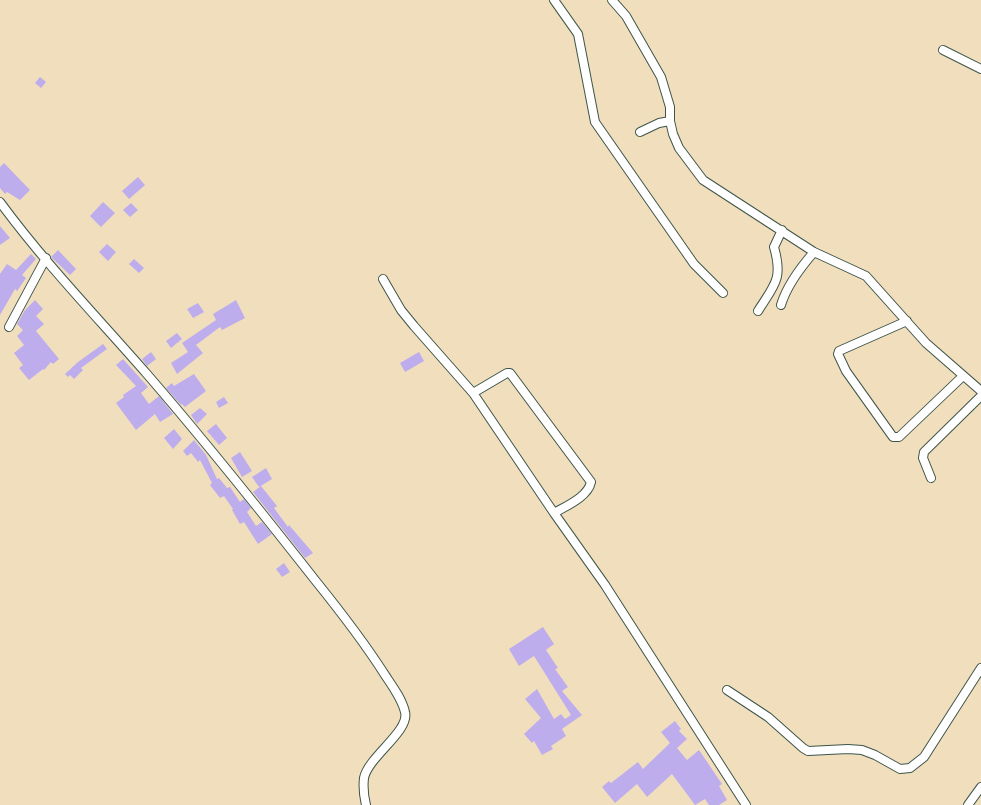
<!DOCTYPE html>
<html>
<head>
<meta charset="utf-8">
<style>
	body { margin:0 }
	canvas { display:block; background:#f0debd }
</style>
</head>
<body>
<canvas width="981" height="805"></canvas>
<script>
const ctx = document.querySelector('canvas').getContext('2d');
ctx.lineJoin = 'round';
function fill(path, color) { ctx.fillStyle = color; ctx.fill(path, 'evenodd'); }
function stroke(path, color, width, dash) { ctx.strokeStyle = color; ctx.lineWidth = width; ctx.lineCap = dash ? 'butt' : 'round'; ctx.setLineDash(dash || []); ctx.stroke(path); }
fill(new Path2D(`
	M40 77 46 82 41 88 35 83Z
	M4 163 30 190 20 200 7 192 5 194 0 188V167Z
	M138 177 145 185 129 199 122 191Z
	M103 202 115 213 101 227 90 216Z
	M131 203 138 210 130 217 123 210Z
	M0 226 10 238 0 245Z
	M107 244 116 252 108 261 99 252Z
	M58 250 76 269 70 275 51 257Z
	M31 254 36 259 22 275 26 278 17 291 15 289 0 315V274L7 264 16 270Z
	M134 259 144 268 139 273 129 264Z
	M35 300 43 309 36 316 44 324 36 331 59 359 53 364 51 362 44 370 43 369 29 380 19 368 23 365 14 353 24 345 17 336 23 330 17 324 25 310Z
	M236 300 245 318 222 330 220 327 196 345 203 353 177 374 171 363 188 352 182 343 216 320 213 314Z
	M198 303 204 312 193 318 187 309Z
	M177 333 182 339 171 348 166 341Z
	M103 344 107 349 81 368 83 370 74 379 70 375 68 377 65 374 78 362Z
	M151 352 156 359 147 366 142 359Z
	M419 352 424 361 405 372 400 363Z
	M123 359 148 387 141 393 149 404 159 396 173 414 160 422 155 414 136 430 116 403 124 397 123 395 136 386 116 365Z
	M194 374 206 391 185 407 182 404 181 405 166 388 172 383 174 386Z
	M224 397 228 403 219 408 216 402Z
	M200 408 207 414 197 424 191 415Z
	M216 424 227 438 219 445 207 431Z
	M174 429 182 439 173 449 164 438Z
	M194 440 206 455 217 479 219 478 227 488 230 487 240 502 244 499 251 508 247 512 256 526 262 522 272 534 258 544 244 522 240 524 232 510 233 509 224 496 220 498 210 485 212 483 200 460 198 462 191 453 187 456 183 451Z
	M240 452 252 471 242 477 231 458Z
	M266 468 272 479 259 487 252 477Z
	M261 486 277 506 274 508 288 527 289 525 313 553 305 558 253 492Z
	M284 563 290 572 282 577 276 569Z
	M543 627 554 644 546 650 558 668 555 669 568 687 562 691 582 715 562 729 566 736 551 746 553 749 542 755 534 741 532 743 524 734 541 718 525 699 537 689 554 719 561 714 565 719 571 715 534 656 519 666 509 649Z
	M675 721 681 729 679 731 687 739 677 748 687 760 699 750 722 784 719 786 727 800 719 805H709L705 799 695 805 672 774 647 797 637 784 615 803 602 787 609 781 611 783 638 762 643 769 670 743 661 732Z`), '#beaded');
const street = new Path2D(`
	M554 0 578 34 595 122 694 264 723 293
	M612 0 626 16 661 77 670 107V121L673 134 679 148 703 180 814 252 866 276 926 343 981 391
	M943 50 981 69
	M640 132 659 123 670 121
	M0 202C44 262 97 317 146 373 205 441 260 510 315 580 340 611 364 642 385 675 393 687 402 699 405 712 410 731 368 757 364 778 363 787 364 797 366 805
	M383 279 401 310 414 326 473 393 554 513 605 585 746 805
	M781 305C787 285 800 268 814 252
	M758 311C775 284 783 279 774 247L782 230
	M907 321 839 351 838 354 846 371 893 437H899L963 376
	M9 327 46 258
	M473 393 507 373H510L591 482C588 497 566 506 554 513
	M931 478 923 458 924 452 981 396
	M727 690 768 717 803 748 808 751 848 749 862 750 875 755 900 769 910 768 924 757 981 668
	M968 805 981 787`);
stroke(street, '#3e5549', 10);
stroke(street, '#fff', 8);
</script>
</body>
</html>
